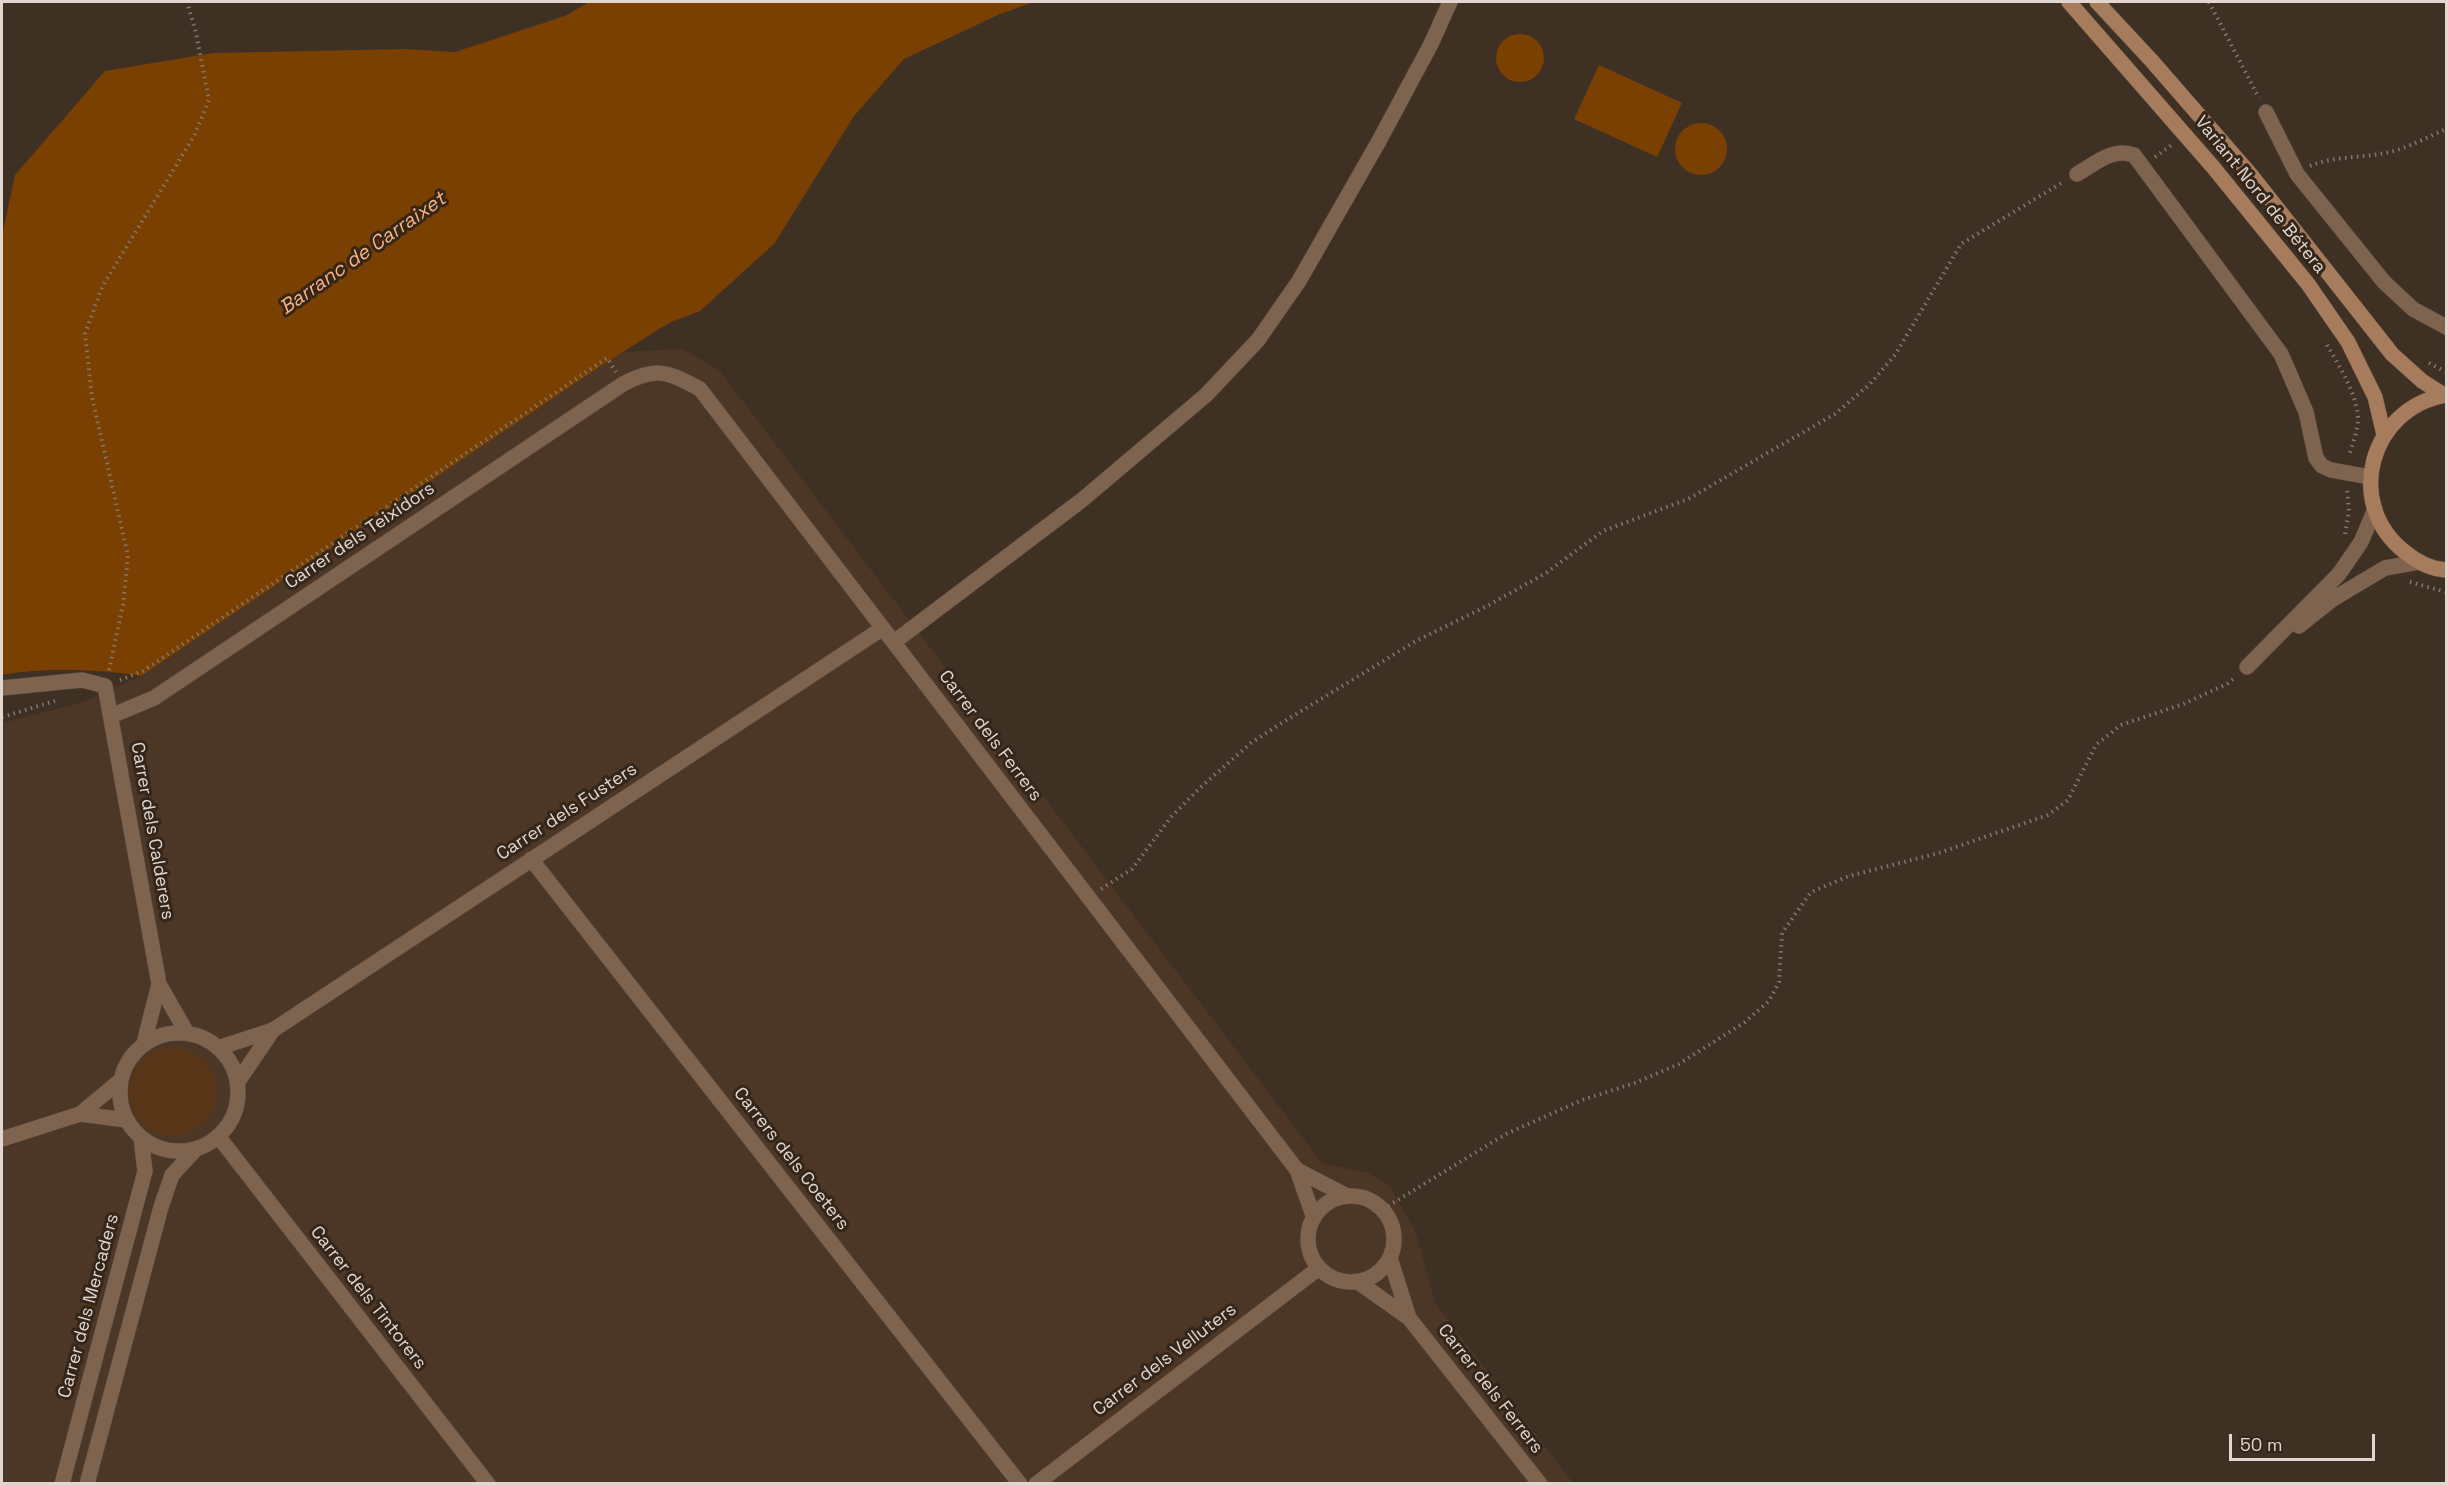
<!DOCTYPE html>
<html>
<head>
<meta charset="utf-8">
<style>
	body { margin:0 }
	#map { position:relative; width:2448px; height:1485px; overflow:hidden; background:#3f3024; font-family:"Space Grotesk",sans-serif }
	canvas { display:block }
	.frame { position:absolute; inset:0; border:3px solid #e1d7d0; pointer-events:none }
	.scale { position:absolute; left:2229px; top:1434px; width:146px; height:27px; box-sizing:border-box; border:3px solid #e1d7d0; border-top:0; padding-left:8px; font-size:18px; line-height:21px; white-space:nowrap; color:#e1d7d0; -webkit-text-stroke:4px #35261a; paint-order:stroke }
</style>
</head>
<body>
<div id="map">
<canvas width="2448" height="1485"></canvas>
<div class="frame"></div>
<div class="scale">50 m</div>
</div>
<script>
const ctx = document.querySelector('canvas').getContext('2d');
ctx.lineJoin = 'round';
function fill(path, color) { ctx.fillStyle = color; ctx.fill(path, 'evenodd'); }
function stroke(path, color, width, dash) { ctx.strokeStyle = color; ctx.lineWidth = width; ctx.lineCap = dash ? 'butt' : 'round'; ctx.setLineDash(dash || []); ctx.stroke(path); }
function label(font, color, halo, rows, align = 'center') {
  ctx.font = font + ' "Space Grotesk",sans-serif'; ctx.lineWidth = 6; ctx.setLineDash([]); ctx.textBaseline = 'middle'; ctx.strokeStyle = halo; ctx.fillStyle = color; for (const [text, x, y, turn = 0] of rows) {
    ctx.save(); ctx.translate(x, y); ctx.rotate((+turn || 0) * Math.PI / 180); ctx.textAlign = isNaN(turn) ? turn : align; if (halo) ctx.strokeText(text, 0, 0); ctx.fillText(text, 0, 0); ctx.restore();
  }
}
fill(new Path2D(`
	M682 349 719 370 1322 1163 1368 1173 1390 1186 1416 1233 1435 1303 1573 1483 2 1484V723L83 702 141 676 622 352Z`), '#4c3727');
fill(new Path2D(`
	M129 1092a44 44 0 1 1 88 0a44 44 0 1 1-88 0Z`), '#593517');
fill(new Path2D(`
	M589 2H1034L1000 14 904 59 854 116 774 244 700 311 669 323 607 362 141 676C95 669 48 667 2 675V236L15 175 105 71 213 53 405 49 455 52 565 16Z
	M1496 58a24 24 0 1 1 48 0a24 24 0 1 1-48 0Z
	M1599 65 1682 103 1657 157 1574 119Z
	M1675 149a26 26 0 1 1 52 0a26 26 0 1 1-52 0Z`), '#794002');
const minor = new Path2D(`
	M2266 112 2297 174 2384 282 2413 309 2446 327
	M2077 174C2095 164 2112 147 2134 155L2281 354 2306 412 2316 458 2322 466 2331 470 2370 477
	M2299 626 2333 599 2385 568 2419 562
	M894 642 1082 500 1206 395 1258 340 1299 281 1379 141 1431 44 1450 2
	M2247 667 2339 574 2361 542 2375 509
	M2 688 82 680 105 686 159 984 187 1033
	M111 716 154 698 623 384C657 366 668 372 700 389L1297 1170 1314 1218
	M531 859 1020 1484
	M120 1092a59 59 0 1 1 118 0a59 59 0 1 1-118 0Z
	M144 1043 159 984
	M218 1048 273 1030 883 628
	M237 1083 273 1030
	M80 1114 126 1120
	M218 1136 488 1484
	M2 1139 80 1114 121 1080
	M1297 1170 1347 1196
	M1308 1239a43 43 0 1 1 86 0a43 43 0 1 1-86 0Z
	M1390 1258 1409 1318
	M1358 1282 1409 1318 1540 1484
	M62 1484 145 1171 141 1138
	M87 1484 161 1207 172 1175 197 1148
	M1036 1484 1319 1268`);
const secondary = new Path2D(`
	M2069 2 2213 167 2308 284 2348 342 2375 397 2384 435
	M2097 2 2151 60 2251 175 2392 354 2422 381 2444 395
	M2446 395C2370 408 2343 504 2405 552 2417 562 2431 569 2446 570`);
stroke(minor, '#5c4e43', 16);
stroke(secondary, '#5c4e43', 16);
stroke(new Path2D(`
	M2209 2 2259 98
	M2155 157 2173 144
	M2310 166C2334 156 2360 158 2385 153 2406 149 2426 138 2446 129
	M2327 345C2340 367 2357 394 2358 419 2358 431 2352 445 2349 456
	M2429 363 2446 372
	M2345 534 2349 511 2347 488
	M2410 582 2446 592
	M109 670 123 605 128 556 92 397 85 334 102 287 194 136 209 100 196 33 187 2
	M120 680 143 671 607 358 616 372
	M2 717 55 701
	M1101 889 1132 869 1171 817 1202 786 1251 743 1280 724 1416 641 1489 605 1546 573 1603 531 1688 499 1835 414 1870 384 1895 355 1961 244 2063 182
	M1383 1209 1506 1134 1582 1100 1635 1083 1679 1064 1745 1022 1769 1001 1779 982 1782 933 1811 892 1849 876 1939 853 2048 815 2068 800 2096 745 2121 725 2183 704 2227 684 2236 677`), '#84776d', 4, [1.5, 4.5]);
stroke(minor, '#7e634f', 15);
stroke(secondary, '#a77c5c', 15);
label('18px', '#e1d7d0', '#35261a', [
	["Variant Nord de Bétera",2260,195,51],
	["Carrer dels Teixidors",360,536,-34],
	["Carrer dels Ferrers",990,736,53],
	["Carrer dels Fusters",567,812,-33],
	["Carrer dels Calderers",152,831,80],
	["Carrers dels Coeters",791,1159,52],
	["Carrer dels Tintorers",368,1298,52],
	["Carrer dels Mercaders",89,1306,-75],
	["Carrer dels Velluters",1165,1360,-37],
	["Carrer dels Ferrers",1490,1389,52]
]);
label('italic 20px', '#f9b47f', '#35261a', [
	["Barranc de Carraixet",363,254,-35]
]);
</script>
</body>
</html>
